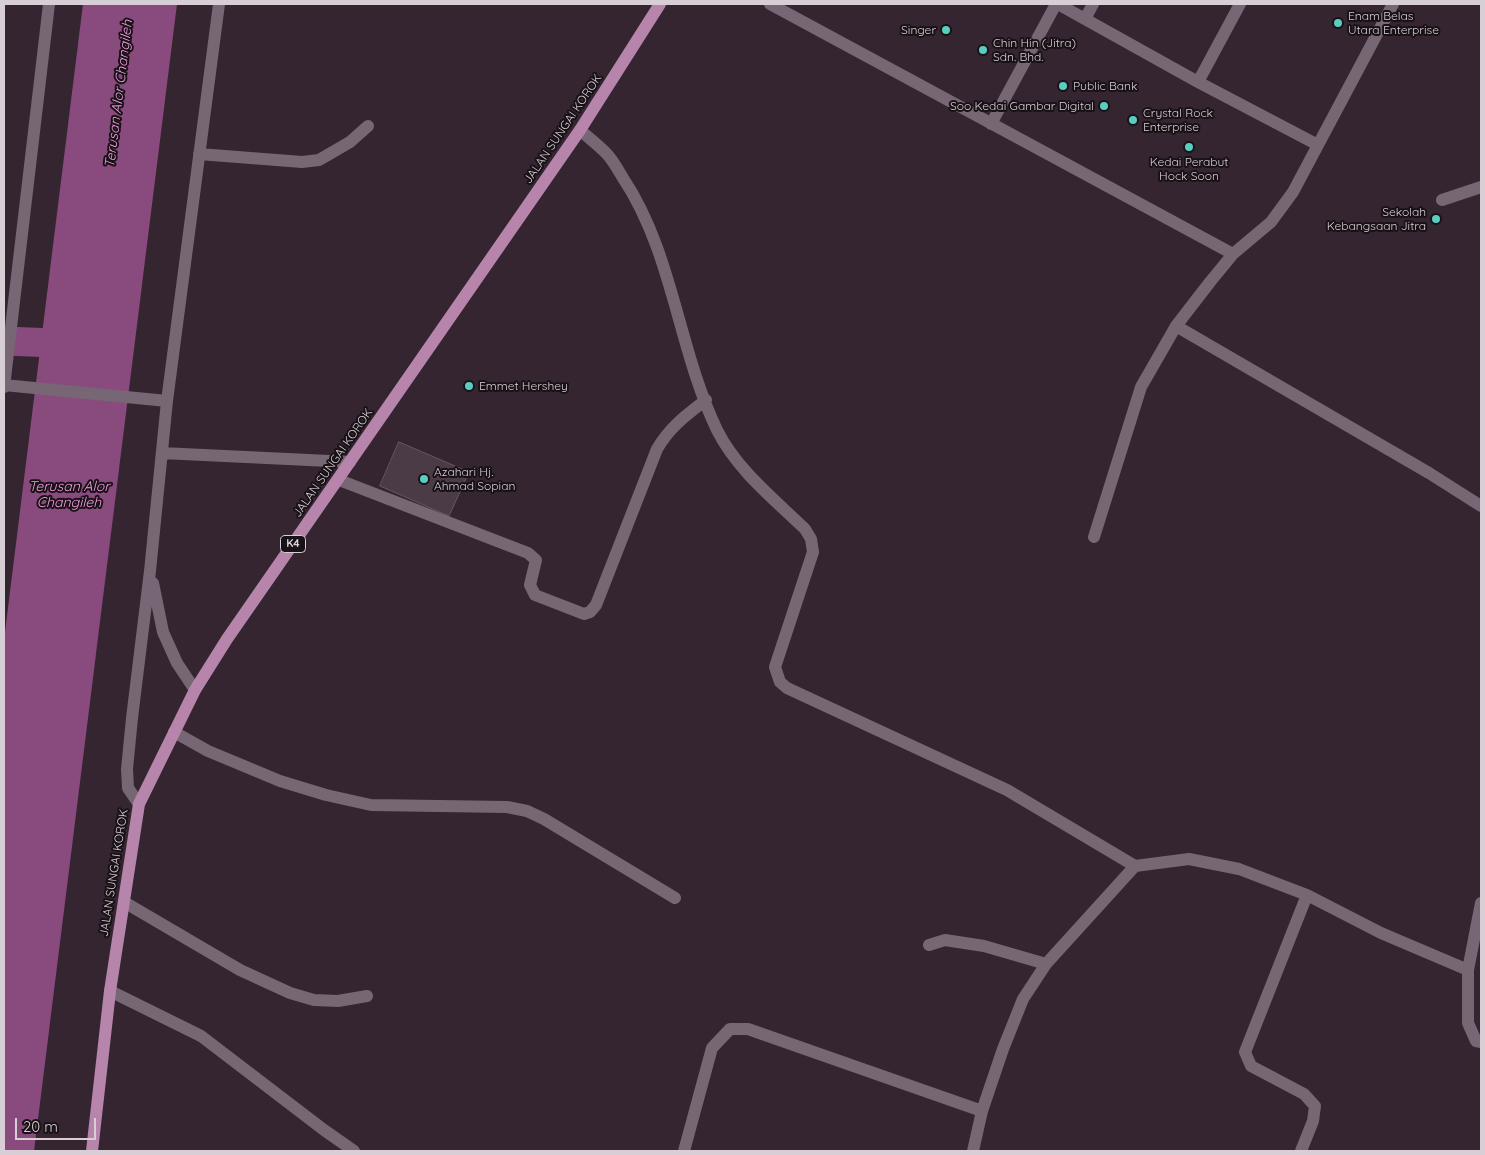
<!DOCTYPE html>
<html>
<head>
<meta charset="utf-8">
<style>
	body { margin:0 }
	#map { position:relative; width:1485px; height:1155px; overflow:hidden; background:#342531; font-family:Quicksand,sans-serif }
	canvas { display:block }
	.frame { position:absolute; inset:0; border:5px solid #d8ced6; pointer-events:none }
	.scale { position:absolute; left:15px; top:1118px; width:81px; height:22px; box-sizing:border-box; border:2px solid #d8ced6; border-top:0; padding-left:6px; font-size:15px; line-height:18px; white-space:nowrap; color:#d8ced6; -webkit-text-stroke:4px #181116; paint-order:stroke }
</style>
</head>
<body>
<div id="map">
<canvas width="1485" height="1155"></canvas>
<div class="frame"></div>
<div class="scale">20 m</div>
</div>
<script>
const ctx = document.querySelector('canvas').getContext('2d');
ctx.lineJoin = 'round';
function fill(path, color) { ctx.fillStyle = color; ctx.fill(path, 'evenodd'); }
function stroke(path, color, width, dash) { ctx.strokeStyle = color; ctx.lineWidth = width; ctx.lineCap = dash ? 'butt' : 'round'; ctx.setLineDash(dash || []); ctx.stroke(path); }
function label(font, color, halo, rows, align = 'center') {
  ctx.font = font + ' Quicksand,sans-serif'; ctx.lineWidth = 4; ctx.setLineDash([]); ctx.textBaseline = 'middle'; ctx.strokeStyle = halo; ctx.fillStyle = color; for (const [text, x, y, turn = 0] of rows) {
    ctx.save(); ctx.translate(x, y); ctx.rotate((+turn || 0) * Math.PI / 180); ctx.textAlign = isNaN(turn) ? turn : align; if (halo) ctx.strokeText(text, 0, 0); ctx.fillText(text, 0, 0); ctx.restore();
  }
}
fill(new Path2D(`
	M83 4H177L34 1151H4V640Z`), '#894b7d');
stroke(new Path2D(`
	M4 341 81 344`), '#894b7d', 29);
const building = new Path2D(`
	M399 442 469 472 449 516 380 486Z`);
fill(building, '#4b3b47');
stroke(building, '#685663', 1);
stroke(new Path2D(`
	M770 4 1233 254
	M1058 4 1198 82 1318 145
	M1085 19 1093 4
	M1198 82 1240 4
	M991 124 1056 4
	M580 130C589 138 598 145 606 153 613 160 618 170 623 178 673 253 678 349 717 430 737 470 774 499 805 529L811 539 813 552 775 667 780 682 787 688 1007 790 1135 866 1189 859 1239 869 1307 895 1381 933 1468 970
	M199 154 302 162 319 160 350 142 368 126
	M1442 200 1481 187
	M1176 326 1429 473 1481 506
	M4 385 167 401
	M4 387 49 4
	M162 453 350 462
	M339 480 528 553 536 560 530 585 535 595 584 614 590 612 596 605 657 449C670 427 685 416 706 400
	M1094 537 1141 387 1176 326 1210 282 1233 254 1271 222 1293 192 1393 4
	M153 583 163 632 177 663 195 690
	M174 732 208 751 280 781 326 795 371 805 507 807 527 811 544 819 675 898
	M139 804 128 788 127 769 132 718 150 571 167 401 219 4
	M124 902 240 970 290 993 314 1000 338 1001 367 996
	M1481 903 1468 970V1023L1476 1041 1481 1042
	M929 945 945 940 984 946 1046 964
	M110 991 201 1036 324 1130 354 1151
	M684 1151 712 1048 730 1029H748L982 1111
	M973 1151 982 1111 1003 1049 1023 999 1046 964 1135 866
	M1301 1151 1313 1121 1315 1106 1304 1094 1251 1066 1245 1052 1307 895`), '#776673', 12);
stroke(new Path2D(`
	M92 1151 110 991 139 804 195 690 227 639 580 130 660 4`), '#b785ac', 12);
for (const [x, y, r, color] of [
	[1338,23,5,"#58cec0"],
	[946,30,5,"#58cec0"],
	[983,50,5,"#58cec0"],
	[1063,86,5,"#58cec0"],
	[1104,106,5,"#58cec0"],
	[1133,120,5,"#58cec0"],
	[1189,147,5,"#58cec0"],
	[1436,219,5,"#58cec0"],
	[469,386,5,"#58cec0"],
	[424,479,5,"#58cec0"]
]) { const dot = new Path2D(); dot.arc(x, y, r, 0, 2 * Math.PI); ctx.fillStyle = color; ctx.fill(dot); stroke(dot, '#181116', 2); }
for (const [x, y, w] of [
	[293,544,25]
]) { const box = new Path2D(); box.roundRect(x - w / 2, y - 8.5, w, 17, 4); ctx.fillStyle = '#181116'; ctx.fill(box); stroke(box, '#d8ced6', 1); }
label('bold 11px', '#d8ced6', null, [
	["K4",293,544]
]);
label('12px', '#d8ced6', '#181116', [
	["Enam Belas",1348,16],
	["Utara Enterprise",1348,30],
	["Singer",936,30,"right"],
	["Chin Hin (Jitra)",993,43],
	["Sdn. Bhd.",993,57],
	["Public Bank",1073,86],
	["Soo Kedai Gambar Digital",1094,106,"right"],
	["Crystal Rock",1143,113],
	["Enterprise",1143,127],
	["Kedai Perabut",1189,162,"center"],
	["Hock Soon",1189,176,"center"],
	["Sekolah",1426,212,"right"],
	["Kebangsaan Jitra",1426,226,"right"],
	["Emmet Hershey",479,386],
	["Azahari Hj.",434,472],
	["Ahmad Sopian",434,486]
], 'left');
label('12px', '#d8ced6', '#181116', [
	["JALAN SUNGAI KOROK",563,129,-56],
	["JALAN SUNGAI KOROK",333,463,-55],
	["JALAN SUNGAI KOROK",114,873,-81]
]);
label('italic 14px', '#f59de2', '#181116', [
	["Terusan Alor Changileh",119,94,-83],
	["Terusan Alor",69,487],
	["Changileh",69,503]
]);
</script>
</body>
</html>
